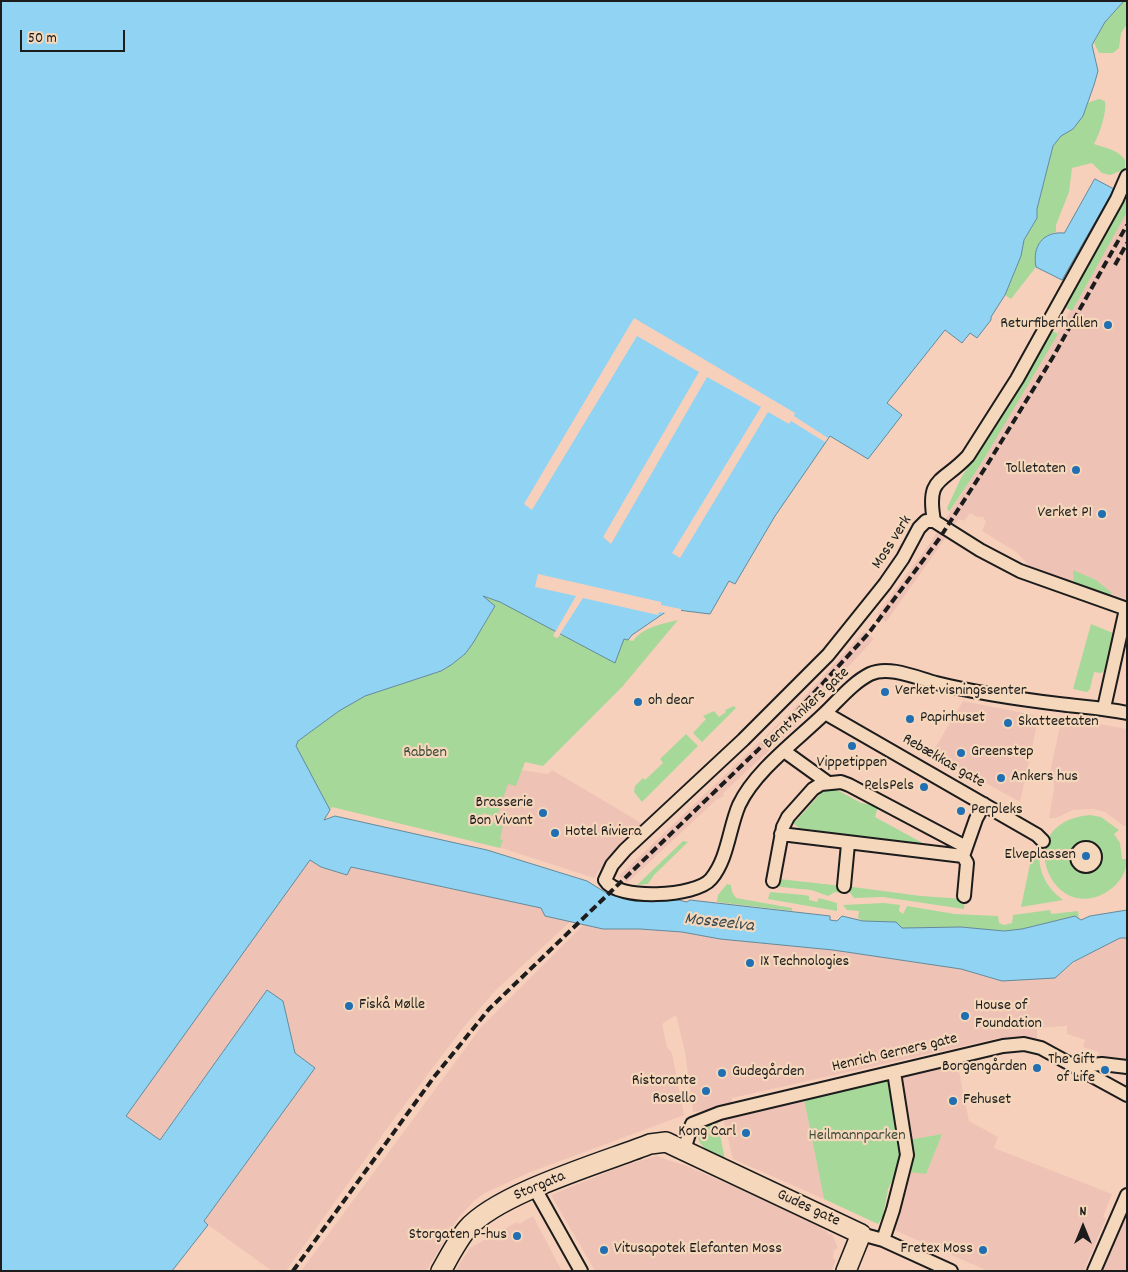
<!DOCTYPE html>
<html>
<head>
<meta charset="utf-8">
<style>
	body { margin:0 }
	#map { position:relative; width:1128px; height:1272px; overflow:hidden; background:#f7d0bc; font-family:Dekko,sans-serif }
	canvas { display:block }
	.frame { position:absolute; inset:0; border:2px solid #1c1c1c; pointer-events:none }
	.north { position:absolute; left:1058px; top:1202px; width:50px; height:50px; -webkit-text-stroke:4px #f5d7bb; paint-order:stroke; rotate:0deg; font-size:14px; font-weight:700; line-height:20px; text-align:center; color:#1c1c1c }
	.north::after { content:''; display:block; margin:auto; width:18px; height:22px; background:#1c1c1c; clip-path:polygon(50% 0,100% 100%,50% 72%,0 100%) }
	.scale { position:absolute; left:20px; top:30px; width:105px; height:22px; box-sizing:border-box; border:2px solid #1c1c1c; border-top:0; padding-left:6px; font-size:15px; line-height:18px; white-space:nowrap; color:#1c1c1c; -webkit-text-stroke:4px #f5d7bb; paint-order:stroke }
</style>
</head>
<body>
<div id="map">
<canvas width="1128" height="1272"></canvas>
<div class="frame"></div>
<div class="north">N</div>
<div class="scale">50 m</div>
</div>
<script>
const ctx = document.querySelector('canvas').getContext('2d');
ctx.lineJoin = 'round';
function fill(path, color) { ctx.fillStyle = color; ctx.fill(path, 'evenodd'); }
function stroke(path, color, width, dash) { ctx.strokeStyle = color; ctx.lineWidth = width; ctx.lineCap = dash ? 'butt' : 'round'; ctx.setLineDash(dash || []); ctx.stroke(path); }
function label(font, color, halo, rows, align = 'center') {
  ctx.font = font + ' Dekko,sans-serif'; ctx.lineWidth = 4.5; ctx.setLineDash([]); ctx.textBaseline = 'middle'; ctx.strokeStyle = halo; ctx.fillStyle = color; for (const [text, x, y, turn = 0] of rows) {
    ctx.save(); ctx.translate(x, y); ctx.rotate((+turn || 0) * Math.PI / 180); ctx.textAlign = isNaN(turn) ? turn : align; if (halo) ctx.strokeText(text, 0, 0); ctx.fillText(text, 0, 0); ctx.restore();
  }
}
fill(new Path2D(`
	M1127 212V599L1041 573 1031 568 1016 552 982 531 986 522 983 517H977L970 513 964 521 959 519 886 622 877 615 930 543 981 464Z
	M864 631 874 639 798 721 799 723 723 793 724 796 716 800 627 883 619 876 789 714Z
	M963 701 1039 716 1020 802 932 753Z
	M1062 717 1127 729V826H1124L1105 812 1094 809 1073 810 1056 818H1049L1054 788V782L1048 781Z
	M522 770 548 774 552 770 643 824 607 860 594 878 489 844 475 842 490 785 519 776Z
	M310 860 321 867 347 875 350 867 541 908 545 916 571 921 496 990 463 1028 391 1123 286 1271H272L204 1222 315 1068 295 1053 283 1001 267 990 159 1140 125 1116Z
	M584 924 603 929H640L682 932 720 939 833 950 961 969 1002 981 1059 975 1079 959 1120 938H1127V1061L1117 1058 1115 1063 1097 1058 1099 1052 1083 1047 1085 1040 1067 1034V1026L1037 1028V1039L999 1038 732 1098V1104L718 1106V1109L693 1112 685 1052 676 1015 662 1024 667 1047 672 1053 684 1115 528 1173 485 1193 475 1200 459 1217 426 1271H301L481 1027Z
	M957 1062 969 1121 998 1137 994 1148 1112 1194 1103 1217 1106 1218 1084 1271H988L892 1229 903 1202 909 1172 942 1134 908 1140 898 1077Z
	M804 1099 824 1199 733 1159 724 1122 728 1117Z
	M656 1156 687 1166 823 1226 822 1229 827 1231 828 1235 832 1234 838 1248 834 1250 833 1258 836 1260 831 1271H595L551 1195 620 1167Z
	M1127 1215V1271H1102Z
	M533 1216 562 1271H455L470 1248 517 1222 519 1224Z`), '#eec3b5');
fill(new Path2D(`
	M1124 1H1127V24L1121 33 1119 48 1113 53H1099L1094 43 1105 22Z
	M1099 99 1105 101C1107 112 1100 133 1094 144 1106 148 1117 149 1125 160V169L1110 175 1102 173 1092 163 1072 168 1069 192 1056 225V232C1039 236 1033 251 1036 267L1011 299 1005 295 1021 256V246L1037 218V209L1053 146 1061 136 1073 129 1083 116 1087 103Z
	M1127 188V212L1072 311 1066 308 1069 298Z
	M1053 331 1058 334 981 464 949 512 947 508 961 478Z
	M1073 570 1096 580 1112 593 1110 595 1074 582Z
	M483 596 500 602 552 629 555 632 553 636 557 638 560 635 570 638 615 663 624 639 633 641C643 627 662 624 678 620L622 687 543 766 525 762 516 786 508 784 497 817 483 813 481 818 503 826 500 839 503 840 500 848 332 807 330 810 295 746 298 741 339 711 365 696 441 671 451 665 465 654 473 643 495 607Z
	M1091 624 1113 633 1104 671 1101 673 1094 672 1090 689 1087 692 1073 689Z
	M734 706 736 708 702 742 693 733 706 719 703 716 714 711 719 717 726 712 725 710Z
	M686 734 698 746 642 802 634 792 635 786 643 778 645 780 663 763 660 759Z
	M832 787 861 803 878 806 875 817 928 846 878 838 873 840 844 837 835 833 799 828 793 823 792 820 796 821 822 792Z
	M1090 815 1101 817 1119 830 1114 834 1120 843 1122 859H1127C1127 872 1119 884 1108 891 1052 928 1008 822 1090 815Z
	M683 841 688 842 654 875 648 884 637 885Z
	M1036 848H1039C1038 871 1045 886 1063 900L1021 907 1033 850Z
	M779 879 842 886 846 894 835 892 828 896 811 890 781 887 778 886Z
	M727 884 731 885 732 892 736 898 792 908V911L717 902 718 895Z
	M845 886 921 896 965 899 964 909 883 897 854 898Z
	M770 892 804 895 809 896V900L817 902 819 898 837 903V911L768 899Z
	M884 903 900 905 899 911 903 914 907 906 955 914 998 916 999 923 1004 925 1012 923 1013 915 1050 910 1051 914 1078 911 1079 917 1074 916 1022 929 1004 931 961 927 902 928 896 922 863 921 858 918 859 911 847 910 843 905Z
	M894 1079 905 1155 888 1189 883 1216 878 1224 824 1199 804 1099Z
	M717 1119 725 1160C702 1150 683 1135 717 1119Z
	M942 1134 926 1174 909 1172 908 1140Z`), '#a6d899');
const water = new Path2D(`
	M1 1H1124L1105 22 1092 45 1098 71 1094 85 1083 116 1073 129 1061 136 1053 146 1037 209V218L1024 240 1021 256 1005 295 991 317V320L977 338 970 333 962 343 945 330 887 403 902 415 868 459 830 436 775 516 735 584 729 581 710 614 670 609 632 635 628 640 624 639 615 663 500 602 483 596 495 606 473 643 465 654 451 665 441 671 365 696 339 711 298 741 296 746 330 810 324 820 335 816 487 850 587 881 608 894 634 901 678 900 687 902 690 900 830 916V920L837 921 842 916 863 921 896 922 902 928 961 927 1004 931 1022 929 1075 916 1081 920 1090 916 1127 910V938H1120L1073 962 1055 978 1002 981 961 969 833 950 720 939 682 932 640 929H603L545 916 541 908 351 867 347 875 321 867 310 860 126 1116 160 1140 267 990 283 1001 295 1053 315 1068 204 1221 208 1225 172 1271H1Z
	M1095 179 1114 189 1062 280 1036 267C1032 246 1043 231 1064 233Z`);
fill(water, '#91d3f2');
stroke(water, '#628a9c', 1);
fill(new Path2D(`
	M634 318 795 413 794 416 828 438 825 442 791 421 789 424 768 412 680 558 672 553 761 407 707 377 611 544 603 537 699 372 637 336 532 510 524 504Z
	M538 574 661 602V605L681 609V611L666 613 659 612 658 615 583 598 558 637 554 634 576 596 535 587Z`), '#f7d0bc');
const street = new Path2D(`
	M1127 176 1117 199 1017 379 968 456C942 484 926 476 934 521H926L919 528 903 558 885 584 828 655 743 740 625 850 612 865 605 880C617 901 696 897 711 879 728 859 729 828 739 805 755 771 797 740 824 714 838 701 852 683 870 674 889 665 917 678 936 683 976 693 1018 699 1059 704 1082 707 1104 708 1127 713
	M934 521 980 550 1020 571 1127 609
	M1104 708 1126 609
	M825 713 1037 835 1043 841
	M784 751 827 782
	M781 834 963 856
	M1077 857a9 9 0 1 1 18 0a9 9 0 1 1-18 0Z
	M773 881 783 827 788 817 813 789 821 784 841 782 849 785 966 847
	M844 886 848 844
	M964 896 967 863 963 856 976 819 984 804
	M1089 1065 1102 1064 1127 1067
	M684 1150 692 1124 720 1113 1003 1046 1024 1044 1041 1048 1127 1095
	M534 1187 581 1271
	M861 1234 883 1240 951 1271
	M883 1240 893 1210 907 1155 894 1072
	M1094 1271 1127 1195`);
const secondary = new Path2D(`
	M441 1271C449 1257 457 1241 467 1229 498 1193 604 1162 650 1144L666 1142 861 1234 846 1271`);
stroke(street, '#1c1c1c', 16);
stroke(secondary, '#1c1c1c', 22);
stroke(street, '#f5d7bb', 12);
stroke(secondary, '#f5d7bb', 19);
stroke(new Path2D(`
	M1115 265 1127 243
	M293 1271 434 1077 489 1009 789 720 868 634 939 539 987 465 1053 357 1127 225`), '#1c1c1c', 4, [8, 4]);
for (const [x, y, r, color] of [
	[1108,325,5,"#1f6fb2"],
	[1076,470,5,"#1f6fb2"],
	[1102,514,5,"#1f6fb2"],
	[885,692,5,"#1f6fb2"],
	[638,702,5,"#1f6fb2"],
	[910,719,5,"#1f6fb2"],
	[1008,723,5,"#1f6fb2"],
	[852,746,5,"#1f6fb2"],
	[961,753,5,"#1f6fb2"],
	[1001,778,5,"#1f6fb2"],
	[924,787,5,"#1f6fb2"],
	[961,811,5,"#1f6fb2"],
	[543,813,5,"#1f6fb2"],
	[555,833,5,"#1f6fb2"],
	[1086,856,5,"#1f6fb2"],
	[750,963,5,"#1f6fb2"],
	[349,1006,5,"#1f6fb2"],
	[965,1016,5,"#1f6fb2"],
	[1037,1068,5,"#1f6fb2"],
	[1105,1070,5,"#1f6fb2"],
	[722,1073,5,"#1f6fb2"],
	[706,1091,5,"#1f6fb2"],
	[953,1101,5,"#1f6fb2"],
	[746,1133,5,"#1f6fb2"],
	[517,1236,5,"#1f6fb2"],
	[604,1250,5,"#1f6fb2"],
	[983,1250,5,"#1f6fb2"]
]) { const dot = new Path2D(); dot.arc(x, y, r, 0, 2 * Math.PI); ctx.fillStyle = color; ctx.fill(dot); stroke(dot, '#f5d7bb', 2); }
label('16px', '#1c1c1c', '#f5d7bb', [
	["Returfiberhallen",1098,325,"right"],
	["Tolletaten",1066,470,"right"],
	["Verket P1",1092,514,"right"],
	["Verket visningssenter",895,692],
	["oh dear",648,702],
	["Papirhuset",920,719],
	["Skatteetaten",1018,723],
	["Greenstep",971,753],
	["Vippetippen",852,764,"center"],
	["Ankers hus",1011,778],
	["PelsPels",914,787,"right"],
	["Brasserie",533,804,"right"],
	["Bon Vivant",533,822,"right"],
	["Perpleks",971,811],
	["Hotel Riviera",565,833],
	["Elveplassen",1076,856,"right"],
	["1X Technologies",760,963],
	["Fiskå Mølle",359,1006],
	["House of",975,1007],
	["Foundation",975,1025],
	["The Gift",1095,1061,"right"],
	["of Life",1095,1079,"right"],
	["Borgengården",1027,1068,"right"],
	["Gudegården",732,1073],
	["Ristorante",696,1082,"right"],
	["Rosello",696,1100,"right"],
	["Fehuset",963,1101],
	["Kong Carl",736,1133,"right"],
	["Storgaten P-hus",507,1236,"right"],
	["Vitusapotek Elefanten Moss",614,1250],
	["Fretex Moss",973,1250,"right"]
], 'left');
label('16px', '#1c1c1c', '#f5d7bb', [
	["Moss verk",893,543,-57],
	["Bernt Ankers gate",807,709,-43],
	["Rebækkas gate",943,762,30],
	["Henrich Gerners gate",895,1054,-13],
	["Storgata",540,1187,-23],
	["Gudes gate",808,1209,25]
]);
label('16px', '#3e4b3b', '#f5d7bb', [
	["Rabben",425,754],
	["Heilmannparken",857,1137]
]);
label('italic 18px', '#394a52', '#f5d7bb', [
	["Mosseelva",719,924,6]
]);
</script>
</body>
</html>
